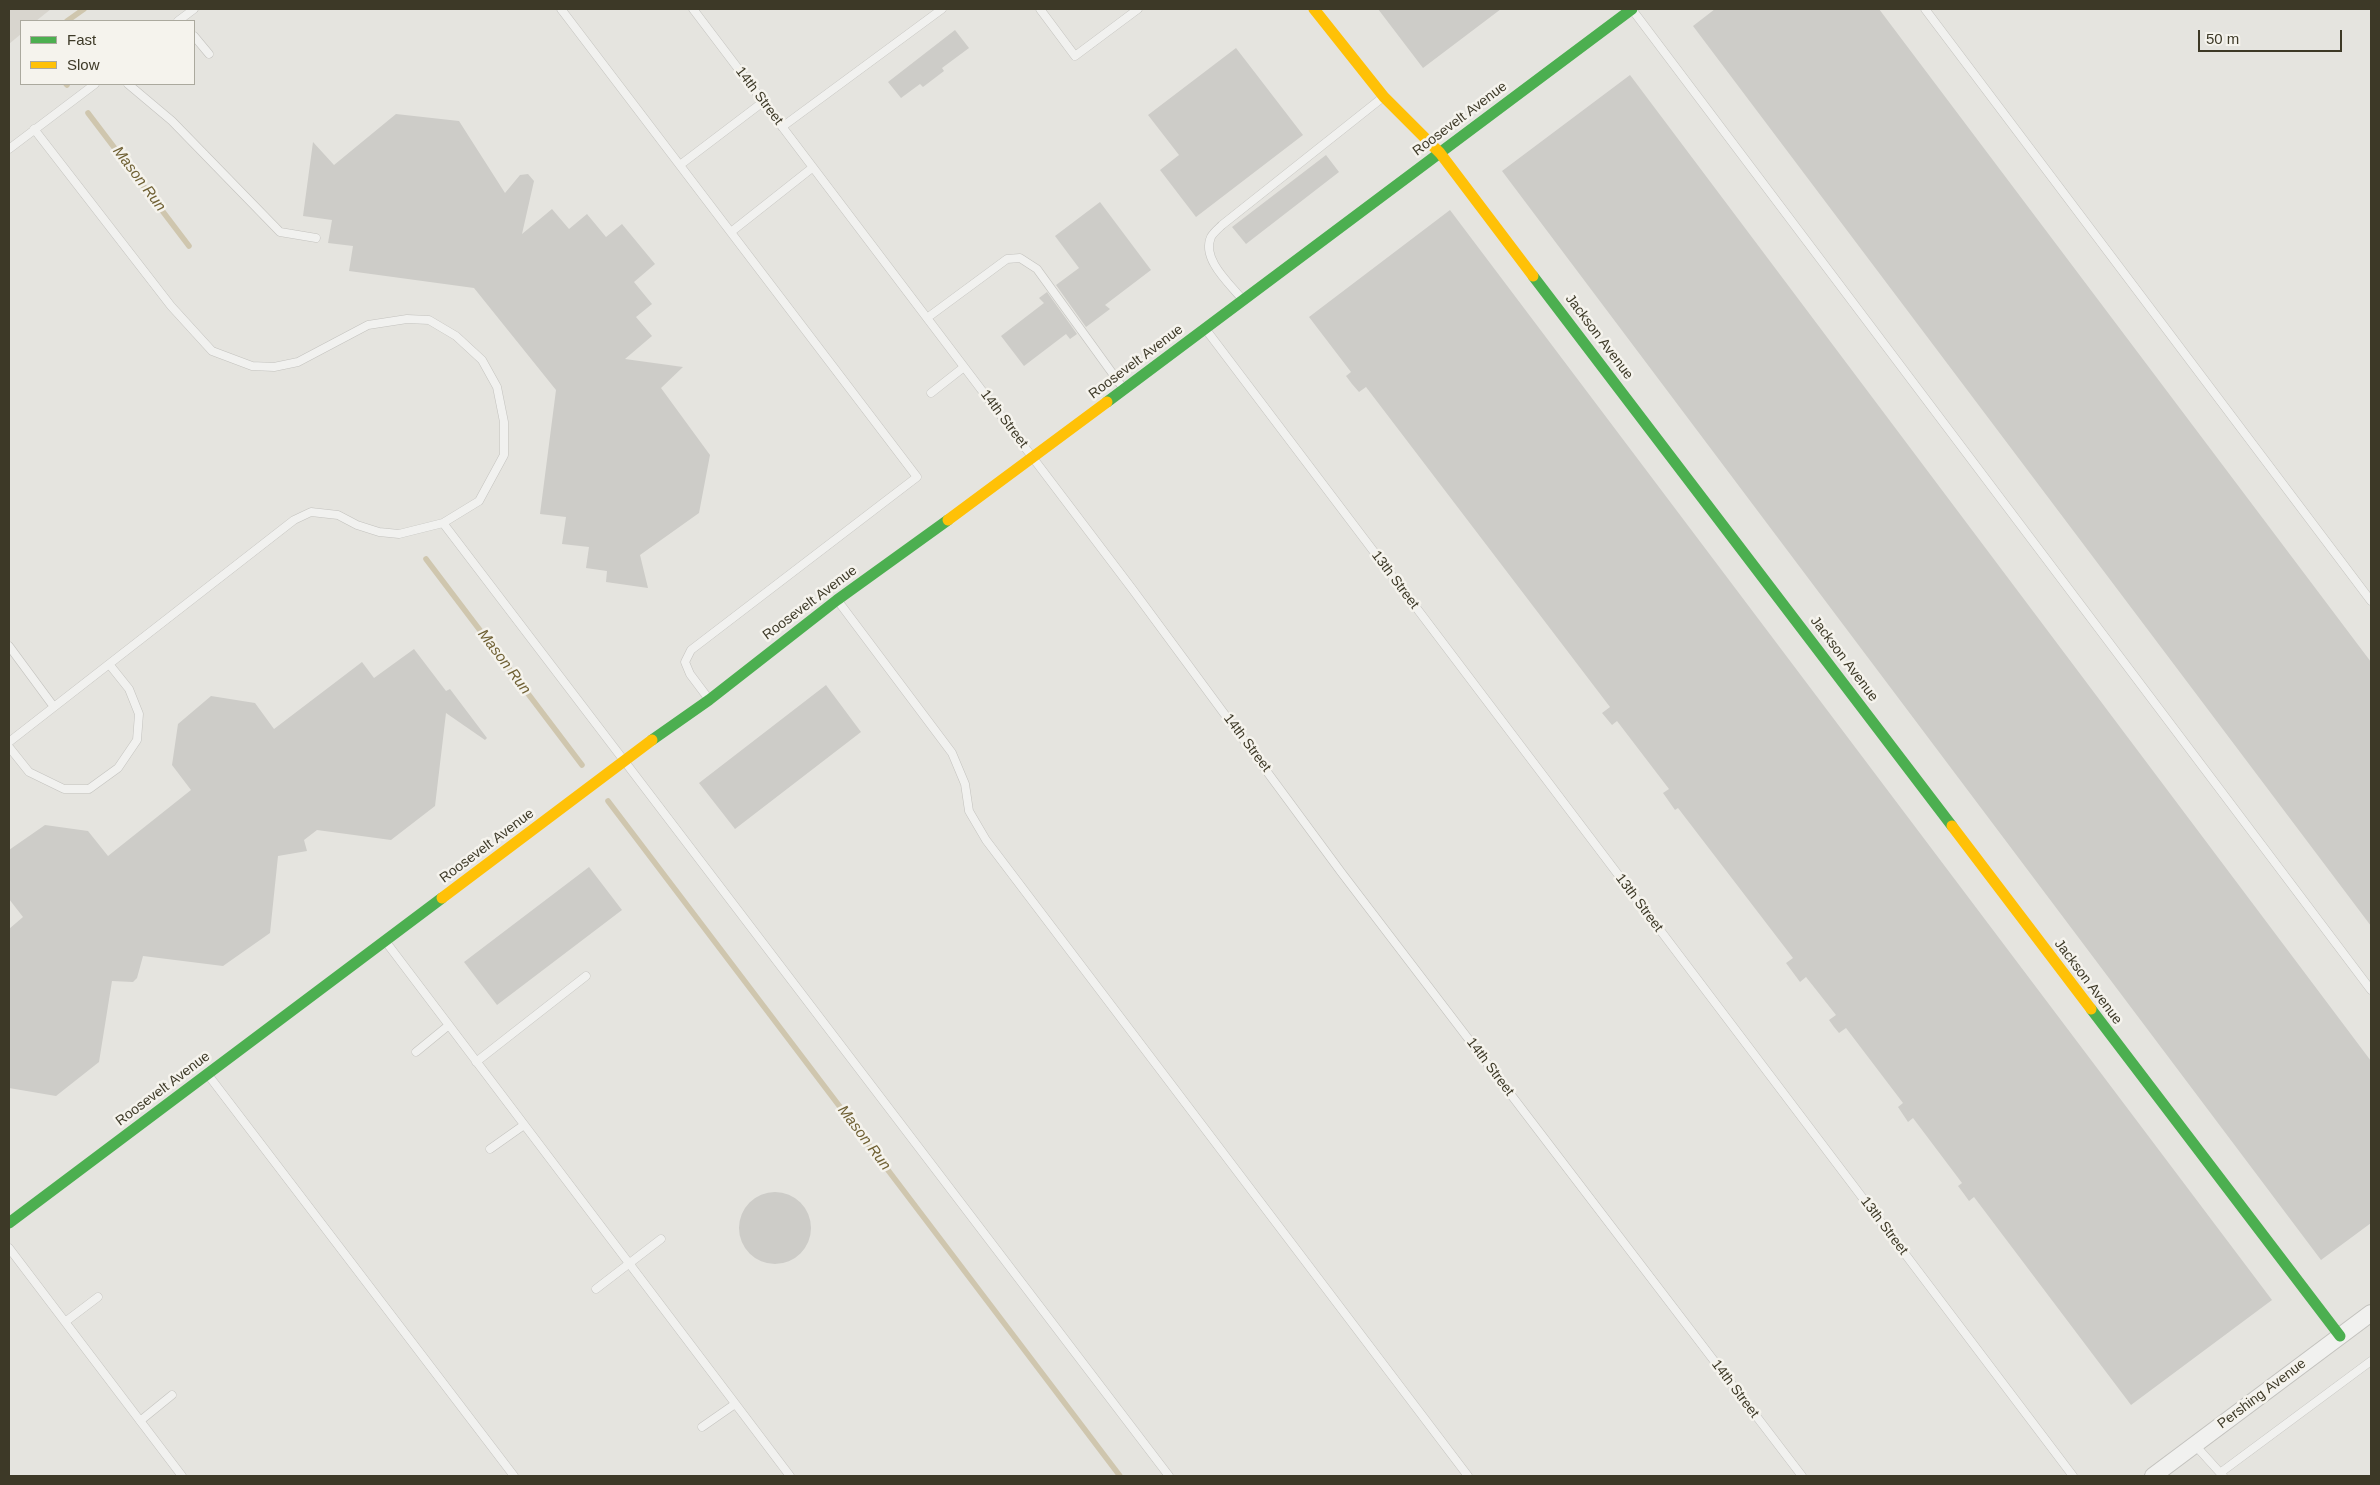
<!DOCTYPE html>
<html>
<head>
<meta charset="utf-8">
<style>
	body { margin:0 }
	#map { position:relative; width:2380px; height:1485px; overflow:hidden; background:#e5e4df; font-family:Helvetica,sans-serif }
	canvas { display:block }
	.frame { position:absolute; inset:0; border:10px solid #3d3927; pointer-events:none }
	.legend { position:absolute; left:20px; top:20px; width:175px; height:65px; box-sizing:border-box; background:#f5f3ed; border:1px solid #aba99e; margin:0; padding:6px 9px; list-style:none; font-size:15px; color:#3d3927 }
	.legend li { display:flex; align-items:center; gap:10px; height:25px }
	.legend b { width:25px; border:1px solid #aba99e }
	.scale { position:absolute; left:2198px; top:30px; width:144px; height:22px; box-sizing:border-box; border:2px solid #3d3927; border-top:0; padding-left:6px; font-size:15px; line-height:18px; white-space:nowrap; color:#3d3927; -webkit-text-stroke:4px #f5f3ed; paint-order:stroke }
</style>
</head>
<body>
<div id="map">
<canvas width="2380" height="1485"></canvas>
<div class="frame"></div>
<ul class="legend">
<li><b style="height:6px;background:#4caf50"></b>Fast</li>
<li><b style="height:6px;background:#ffc107"></b>Slow</li>
</ul>
<div class="scale">50 m</div>
</div>
<script>
const ctx = document.querySelector('canvas').getContext('2d');
ctx.lineJoin = 'round';
function fill(path, color) { ctx.fillStyle = color; ctx.fill(path, 'evenodd'); }
function stroke(path, color, width, dash) { ctx.strokeStyle = color; ctx.lineWidth = width; ctx.lineCap = dash ? 'butt' : 'round'; ctx.setLineDash(dash || []); ctx.stroke(path); }
function label(font, color, halo, rows, align = 'center') {
  ctx.font = font + ' Helvetica,sans-serif'; ctx.lineWidth = 5; ctx.setLineDash([]); ctx.textBaseline = 'middle'; ctx.strokeStyle = halo; ctx.fillStyle = color; for (const [text, x, y, turn = 0] of rows) {
    ctx.save(); ctx.translate(x, y); ctx.rotate((+turn || 0) * Math.PI / 180); ctx.textAlign = isNaN(turn) ? turn : align; if (halo) ctx.strokeText(text, 0, 0); ctx.fillText(text, 0, 0); ctx.restore();
  }
}
fill(new Path2D(`
	M9 9H51L36 21H21V34L9 44Z`), '#d8d5ce');
stroke(new Path2D(`
	M67 21 84 9
	M66 84 67 85
	M88 113 189 246
	M426 559 582 765
	M608 801 1120 1476`), '#cfc6ae', 5.5);
fill(new Path2D(`
	M1378 9H1501L1423 68Z
	M1715 9H1879L2371 662V926L1693 26Z
	M955 30 969 48 942 68 944 71 923 87 920 84 901 98 888 82Z
	M1236 48 1303 135 1196 217 1160 170 1179 155 1148 115Z
	M1630 75 2371 1061V1223L2321 1260 1502 171Z
	M396 114 459 121 505 193 520 175 528 174 534 181 522 234 552 209 569 229 587 214 606 237 622 224 655 264 634 282 652 304 636 317 652 336 625 359 683 367 661 388 710 455 699 513 640 555 648 588 606 582 607 571 586 568 589 547 562 544 566 517 540 514 556 390 474 288 349 271 353 246 328 243 332 220 303 216 313 142 334 165Z
	M1326 155 1339 172 1246 244 1232 227Z
	M1100 202 1151 270 1105 305 1110 309 1086 327 1056 285 1079 268 1055 236Z
	M1450 210 2272 1300 2131 1405 1974 1197 1969 1201 1964 1194 1958 1186 1962 1183 1913 1118 1908 1122 1898 1107 1903 1103 1846 1028 1839 1033 1834 1027 1829 1020 1836 1015 1806 977 1800 982 1786 963 1793 958 1678 808 1675 810 1663 793 1669 789 1617 721 1612 725 1602 713 1610 707 1366 387 1359 392 1352 384 1346 376 1351 372 1309 317Z
	M1047 292 1077 334 1070 339 1066 334 1024 366 1001 336 1044 303 1039 298Z
	M414 649 446 691 450 689 487 738 485 740 446 713 435 806 391 840 317 830 304 840 307 851 278 856 270 933 223 966 143 956 137 978 133 982 112 981 99 1062 56 1096 9 1088V929L23 917 9 899V850L45 825 88 831 108 856 191 790 172 765 178 724 211 696 255 703 274 729 362 662 374 678Z
	M826 685 861 732 735 829 699 783Z
	M589 867 622 910 497 1005 464 962Z
	M739 1228a36 36 0 1 1 72 0a36 36 0 1 1-72 0Z`), '#cdccc8');
const lane = new Path2D(`
	M561 9 917 477 691 650 685 662 690 674 708 698
	M693 9 1133 590 1341 872 1802 1476
	M1040 9 1075 56 1138 9
	M1925 9 2371 601
	M1634 12 2371 990
	M178 21 194 9
	M194 36 209 54
	M128 84 172 121 280 232 316 238
	M782 127 942 9
	M9 149 95 84
	M680 165 763 102
	M731 232 812 168
	M1242 299C1230 284 1201 259 1211 237 1213 233 1219 228 1222 225L1382 98
	M927 318 1007 259 1020 258 1037 269 1123 388
	M1207 331 2073 1476
	M931 393 964 367
	M443 523 1169 1476
	M838 601 952 753 965 784 969 811 986 840 1468 1476
	M9 646 54 707
	M9 742 294 520 311 512 338 515 357 525 379 532 399 534 443 523 479 501 504 455V422L497 387 482 360 456 336 429 320 407 319 368 325 298 362 274 367 252 366 212 351 171 306 34 129
	M9 747 29 772 64 789H89L118 768 137 740 139 714 129 689 109 664
	M386 942 790 1476
	M416 1052 449 1025
	M476 1062 586 976
	M209 1076 514 1476
	M490 1149 524 1125
	M9 1248 182 1476
	M596 1289 661 1239
	M65 1322 98 1297
	M140 1421 172 1395
	M702 1427 735 1404
	M2195 1445 2223 1476
	M2220 1473 2371 1361`);
const street = new Path2D(`
	M2153 1476 2371 1313`);
stroke(lane, '#c3c2be', 9);
stroke(street, '#c3c2be', 18);
stroke(lane, '#f1f1ef', 8);
stroke(street, '#f1f1ef', 16);
stroke(new Path2D(`
	M1533 276 1952 826
	M1107 402 1632 9
	M652 740 709 700 837 600 948 520
	M2091 1009 2340 1336
	M9 1223 442 898`), '#4caf50', 11);
stroke(new Path2D(`
	M1314 9 1384 97 1440 153 1533 276
	M948 520 1107 402
	M1952 826 2091 1009
	M442 898 652 740`), '#ffc107', 11);
label('14px', '#3d3927', '#f5f3ed', [
	["14th Street",759,96,53],
	["Roosevelt Avenue",1460,119,-37],
	["Jackson Avenue",1599,337,53],
	["Roosevelt Avenue",1136,362,-37],
	["14th Street",1004,419,53],
	["13th Street",1395,580,53],
	["Roosevelt Avenue",810,603,-37],
	["Jackson Avenue",1844,659,53],
	["14th Street",1247,743,53],
	["Roosevelt Avenue",487,846,-37],
	["13th Street",1639,903,53],
	["Jackson Avenue",2088,982,53],
	["14th Street",1490,1067,53],
	["Roosevelt Avenue",163,1089,-37],
	["13th Street",1884,1226,53],
	["14th Street",1735,1389,53],
	["Pershing Avenue",2262,1394,-37]
]);
label('italic 15px', '#6f6033', '#f5f3ed', [
	["Mason Run",139,179,53],
	["Mason Run",504,662,53],
	["Mason Run",864,1138,53]
]);
</script>
</body>
</html>
